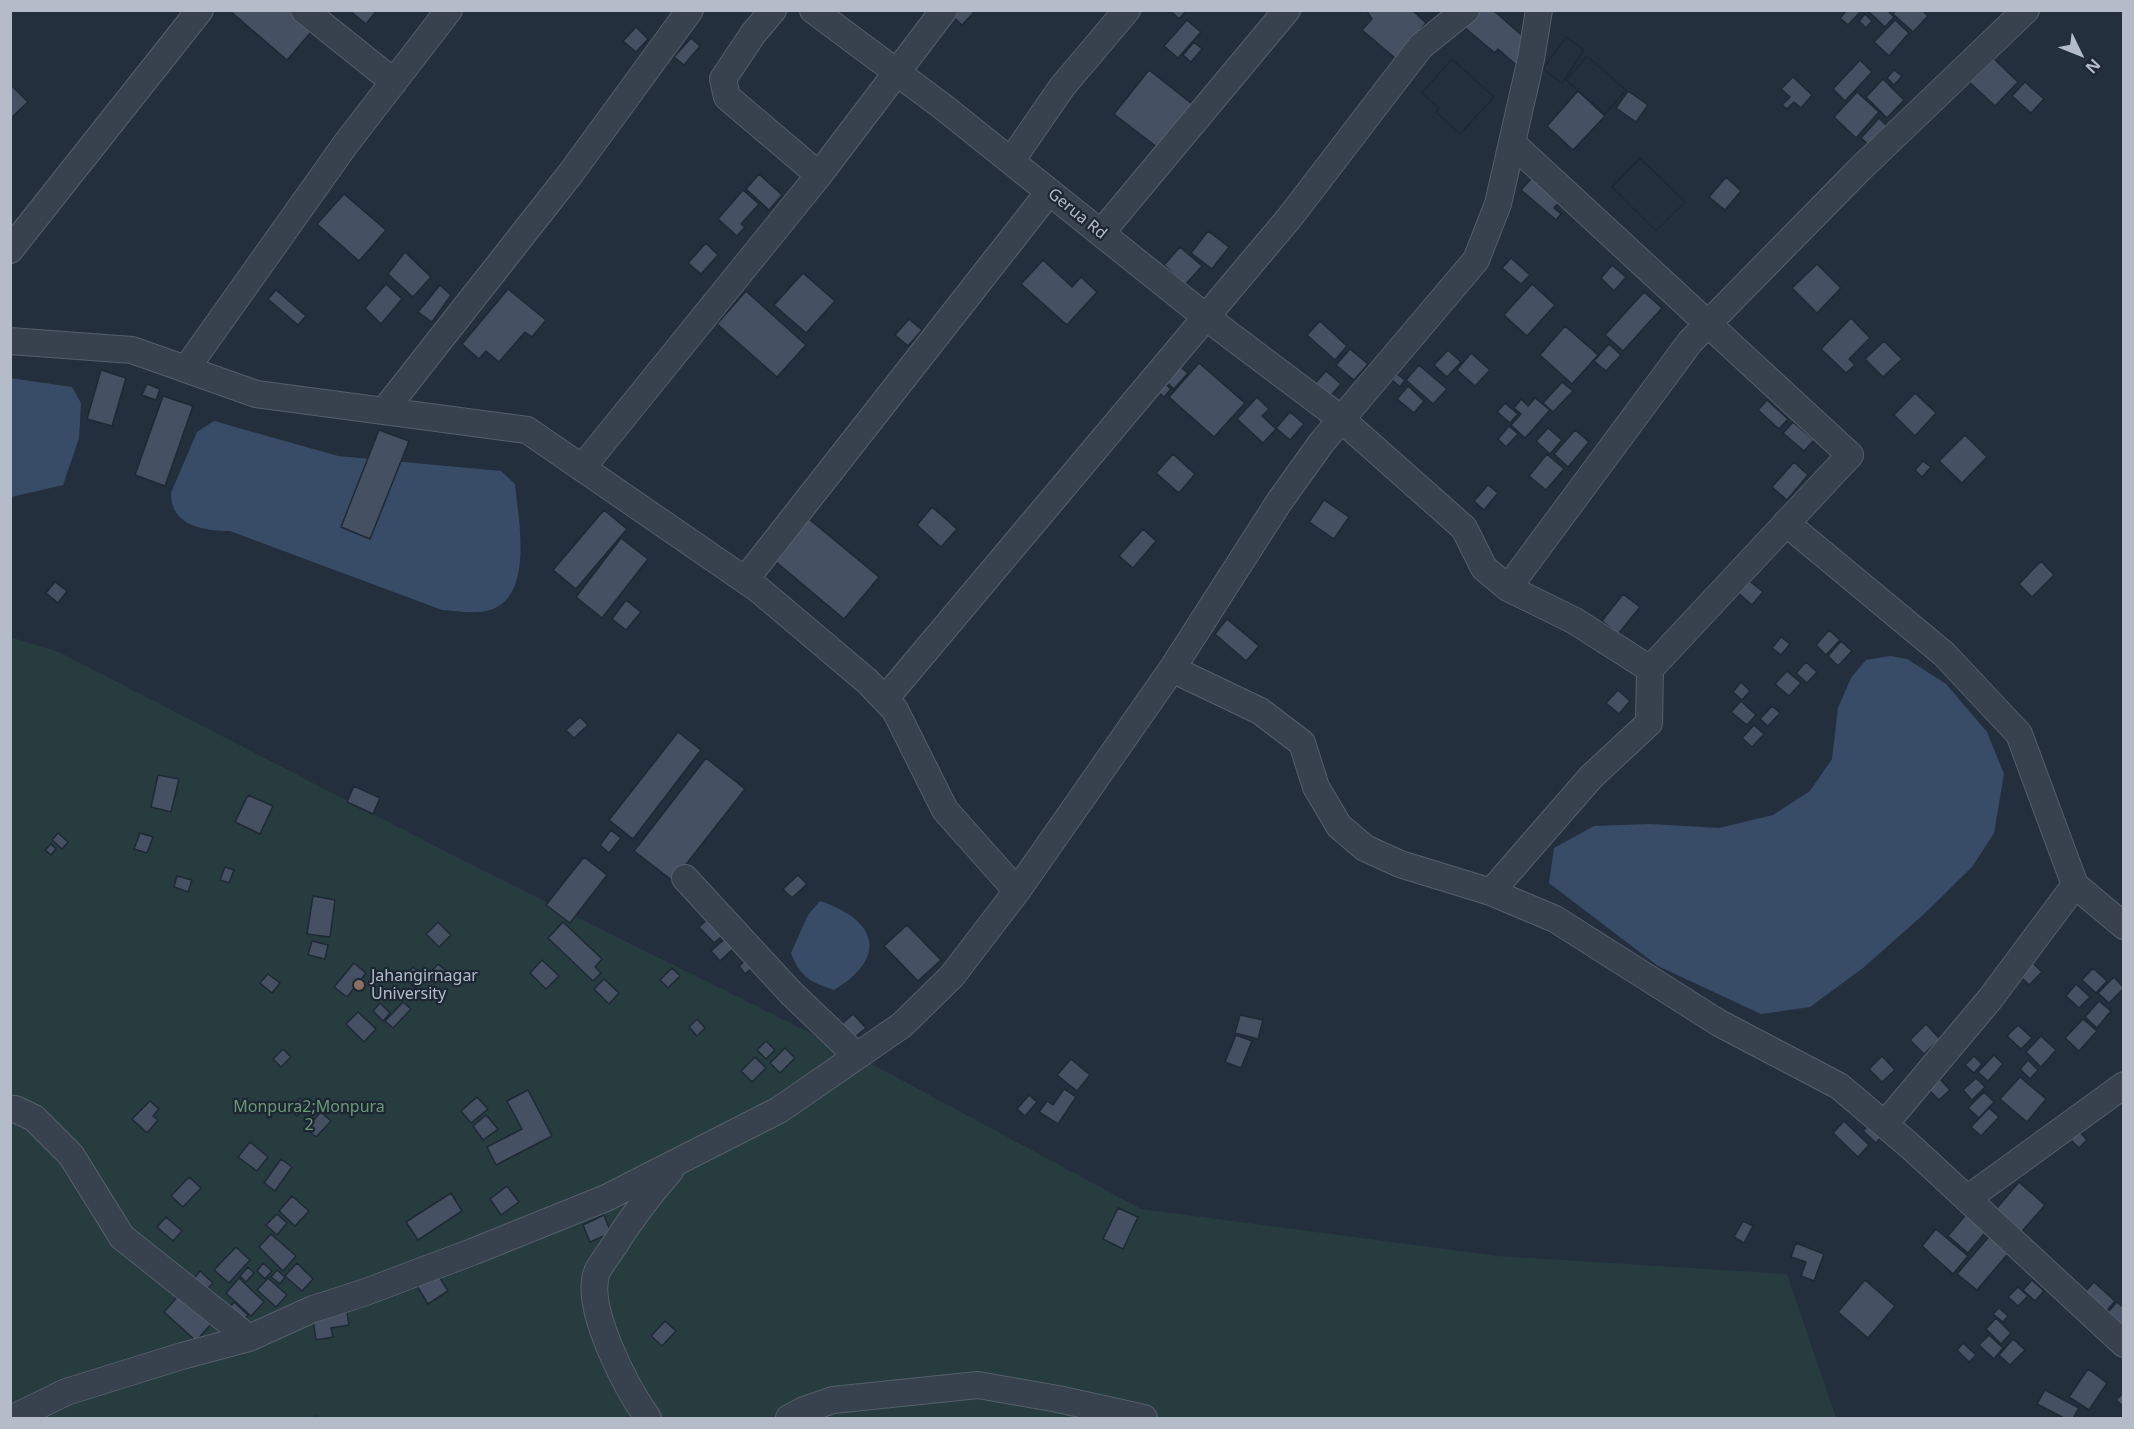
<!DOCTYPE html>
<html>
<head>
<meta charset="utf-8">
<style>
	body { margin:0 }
	#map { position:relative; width:2134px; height:1429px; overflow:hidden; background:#242f3e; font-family:"Noto Sans",sans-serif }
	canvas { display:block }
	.frame { position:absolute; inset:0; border:12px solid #b4bcc9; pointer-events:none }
	.north { position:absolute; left:2050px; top:24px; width:60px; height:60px; -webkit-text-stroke:4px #1d2633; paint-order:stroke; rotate:133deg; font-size:16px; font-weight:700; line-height:24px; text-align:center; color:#b4bcc9 }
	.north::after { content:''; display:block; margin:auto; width:21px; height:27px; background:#b4bcc9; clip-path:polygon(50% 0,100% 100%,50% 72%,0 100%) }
</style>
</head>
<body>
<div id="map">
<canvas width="2134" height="1429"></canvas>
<div class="frame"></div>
<div class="north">N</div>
</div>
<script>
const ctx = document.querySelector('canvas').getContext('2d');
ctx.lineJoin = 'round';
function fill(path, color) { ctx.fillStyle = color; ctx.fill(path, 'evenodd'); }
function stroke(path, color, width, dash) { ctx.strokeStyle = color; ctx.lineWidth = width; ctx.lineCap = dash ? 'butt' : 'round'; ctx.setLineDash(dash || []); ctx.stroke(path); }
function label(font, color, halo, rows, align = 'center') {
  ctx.font = font + ' "Noto Sans",sans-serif'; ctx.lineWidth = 4.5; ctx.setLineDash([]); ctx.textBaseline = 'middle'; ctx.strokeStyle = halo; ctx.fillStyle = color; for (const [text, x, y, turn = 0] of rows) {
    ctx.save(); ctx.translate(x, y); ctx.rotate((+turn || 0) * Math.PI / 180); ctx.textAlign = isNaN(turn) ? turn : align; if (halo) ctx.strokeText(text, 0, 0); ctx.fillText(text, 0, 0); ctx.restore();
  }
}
fill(new Path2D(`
	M10 637 59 652 474 866 857 1056 1141 1209 1498 1256 1787 1274 1836 1418H322L315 1415 311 1418H11Z`), '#263c3f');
fill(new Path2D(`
	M10 378 72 387 81 403 79 438 63 485 11 497Z
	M214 421 338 456 501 471 515 484C518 517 534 593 493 609 477 615 459 611 442 610L230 531C205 531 170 526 171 493L197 432Z
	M1890 656 1907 659 1946 684 1987 732 2004 774 1994 833 1972 867 1924 914 1863 968 1810 1007 1761 1014 1658 966 1549 883 1554 848 1594 826 1650 824 1719 828 1773 815 1810 791 1832 759 1838 708 1851 678 1866 660Z
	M820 901C877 920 889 957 834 990 809 981 801 978 791 953L808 915Z`), '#394c67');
const building = new Path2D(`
	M229 10H330L287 60Z
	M349 10H377L366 24Z
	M954 10H972L974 12 962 25 950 14Z
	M1170 10H1187L1179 19Z
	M1366 10H1412L1426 23 1405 47 1402 64 1362 30 1372 19Z
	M1480 10H1493L1527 40 1523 71 1498 49 1495 53 1465 28Z
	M1847 10H1862L1848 25 1840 18Z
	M1867 10H1887L1894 17 1885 27Z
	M1896 10H1922L1928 16 1913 32 1893 14Z
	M1865 14 1872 21 1866 28 1859 21Z
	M1187 20 1201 32 1178 58 1164 46Z
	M1895 20 1909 33 1889 56 1874 42Z
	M636 27 648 39 636 52 623 41Z
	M1566 37 1584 50 1562 83 1543 69Z
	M1566 37 1584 50 1562 83 1543 69Z
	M691 38 700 46 684 65 674 57Z
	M1194 42 1202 49 1191 62 1183 55Z
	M1988 53 2018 82 1995 106 1965 78Z
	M1587 56 1626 90 1605 114 1566 80Z
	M1587 56 1626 90 1605 114 1566 80Z
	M1452 59 1494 97 1460 134 1436 112 1439 108 1422 93Z
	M1452 59 1494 97 1460 134 1436 112 1439 108 1422 93Z
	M1860 60 1872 72 1845 101 1833 89Z
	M1149 70 1196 107 1162 151 1114 114Z
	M1894 70 1902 76 1894 85 1887 78Z
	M1793 77 1812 95 1801 108 1794 102 1787 109 1782 105 1790 97 1781 89Z
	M1883 79 1904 100 1887 118 1866 97Z
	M2025 82 2044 99 2031 113 2012 96Z
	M10 84 28 102 10 119Z
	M1578 91 1605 116 1573 150 1547 126Z
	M1628 91 1648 105 1636 122 1616 108Z
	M1857 92 1879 112 1856 138 1834 117Z
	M1879 118 1889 128 1871 147 1861 138Z
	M1640 158 1685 202 1656 231 1612 187Z
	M1640 158 1685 202 1656 231 1612 187Z
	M1536 173 1564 197 1554 208 1561 214 1556 220 1521 190Z
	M759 174 782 195 769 210 746 189Z
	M1726 177 1741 191 1725 210 1709 197Z
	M743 190 759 204 741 224 745 227 737 236 718 219Z
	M344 194 386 230 359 261 317 224Z
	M1208 231 1229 247 1212 269 1191 253Z
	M706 243 718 255 701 274 688 263Z
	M1180 247 1202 266 1185 285 1164 265Z
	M405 252 431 277 413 297 388 274Z
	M1511 258 1530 275 1521 284 1502 268Z
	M1043 260 1072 287 1081 277 1097 292 1067 325 1021 284Z
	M1817 264 1841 288 1817 313 1792 288Z
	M1612 265 1626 277 1614 291 1601 278Z
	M803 273 835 301 806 333 774 305Z
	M386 284 402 299 381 324 365 308Z
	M1532 284 1555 305 1527 336 1504 315Z
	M440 285 451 295 432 322 418 312Z
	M508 289 546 320 532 337 525 332 499 362 486 351 479 359 462 344Z
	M276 290 306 316 298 325 268 299Z
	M746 291 806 345 777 377 717 324Z
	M1644 292 1662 308 1623 351 1605 335Z
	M1851 318 1870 338 1849 359 1855 365 1846 373 1821 349Z
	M909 319 922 330 908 346 895 335Z
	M1320 321 1347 346 1335 360 1307 335Z
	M1565 326 1598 355 1572 384 1540 355Z
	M1884 341 1902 359 1883 377 1865 359Z
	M1609 344 1621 355 1606 371 1594 361Z
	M1350 349 1368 364 1354 380 1336 365Z
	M1448 350 1461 362 1447 377 1434 365Z
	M1471 353 1490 370 1475 386 1457 370Z
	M1199 363 1245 403 1214 437 1169 397Z
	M1178 365 1188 373 1174 389 1164 380Z
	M1419 365 1447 389 1433 404 1406 380Z
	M101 370 126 378 112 426 87 419Z
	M1326 371 1341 384 1326 401 1311 388Z
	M1397 374 1405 380 1400 387 1392 380Z
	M1162 381 1171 389 1164 397 1155 390Z
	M1562 382 1573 391 1553 412 1543 403Z
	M147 384 160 389 156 400 142 395Z
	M1408 386 1424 401 1414 413 1397 399Z
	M1915 393 1936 413 1915 436 1894 415Z
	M163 396 193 406 165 486 135 475Z
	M1257 397 1269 409 1262 416 1276 429 1263 443 1237 419Z
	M1535 398 1550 410 1525 438 1511 425 1521 414 1514 408 1521 399 1528 406Z
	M1767 400 1788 419 1779 429 1758 410Z
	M1505 403 1518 414 1510 423 1497 412Z
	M1290 412 1304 424 1290 440 1276 428Z
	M1793 422 1814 440 1804 451 1783 433Z
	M1509 426 1518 434 1506 447 1498 439Z
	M1548 428 1562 440 1550 454 1536 441Z
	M379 430 409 441 370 539 341 527Z
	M1575 430 1589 442 1568 467 1554 454Z
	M1965 435 1987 457 1962 483 1939 461Z
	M1173 454 1195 474 1179 493 1156 473Z
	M1547 454 1564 469 1546 490 1529 476Z
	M1923 461 1931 467 1922 477 1915 470Z
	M1794 462 1808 475 1787 500 1772 487Z
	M1488 485 1498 493 1484 510 1474 501Z
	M1324 500 1349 517 1334 539 1309 522Z
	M932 507 957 529 941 547 917 525Z
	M604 510 627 529 576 589 553 570Z
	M809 519 879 577 844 619 775 561Z
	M1143 529 1156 541 1133 568 1119 556Z
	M621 538 648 559 602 618 576 597Z
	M2041 561 2054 575 2032 597 2019 584Z
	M1747 579 1763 592 1752 605 1736 591Z
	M55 582 67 591 58 603 46 593Z
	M1623 594 1640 607 1618 634 1602 621Z
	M626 600 641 612 626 630 612 619Z
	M1227 619 1259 646 1246 661 1215 634Z
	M1829 630 1840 640 1826 655 1816 645Z
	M1781 637 1790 644 1781 655 1772 648Z
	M1841 641 1852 651 1838 666 1828 656Z
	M1806 662 1817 672 1807 683 1796 673Z
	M1787 671 1801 683 1789 696 1775 684Z
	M1741 682 1750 691 1742 700 1733 692Z
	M1618 690 1630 701 1619 714 1606 703Z
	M1741 701 1756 715 1747 725 1731 712Z
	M1772 706 1780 713 1768 726 1760 719Z
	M580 717 588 725 574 738 566 730Z
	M1754 725 1764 734 1752 747 1742 738Z
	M678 732 701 750 633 839 609 820Z
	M706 758 745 789 673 881 634 851Z
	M158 775 179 779 171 812 151 807Z
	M354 786 380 798 373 814 347 802Z
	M248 795 273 806 260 834 235 822Z
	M611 830 621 838 609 853 600 845Z
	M58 833 68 842 62 849 52 840Z
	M140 833 153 837 147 853 134 849Z
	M51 844 56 849 51 855 45 850Z
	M584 857 607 875 570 923 546 905Z
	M225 867 234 870 229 883 220 880Z
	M798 875 807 884 792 898 783 889Z
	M177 876 192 880 188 892 174 887Z
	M313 896 335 900 330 937 307 934Z
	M713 914 728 931 714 943 699 927Z
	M438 922 451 935 439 947 426 934Z
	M563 922 602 959 595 967 601 973 593 981 548 938Z
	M907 925 941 960 918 981 884 946Z
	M727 937 736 946 720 961 711 951Z
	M312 941 328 945 325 959 308 955Z
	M751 955 757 963 745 974 739 966Z
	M542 960 559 976 546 989 530 973Z
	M354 963 366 973 347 997 334 987Z
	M2033 963 2042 972 2029 985 2020 976Z
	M438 964 446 971 435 983 427 976Z
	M413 967 425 978 415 988 404 977Z
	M672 968 680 976 668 988 660 980Z
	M2093 968 2107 981 2096 993 2082 980Z
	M268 974 280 983 272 993 260 983Z
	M2114 977 2124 988 2109 1003 2098 993Z
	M604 979 619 993 609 1004 594 989Z
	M2076 984 2090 997 2079 1008 2066 996Z
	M2099 1001 2111 1011 2097 1028 2085 1017Z
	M403 1002 411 1009 393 1028 385 1021Z
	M380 1003 390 1013 383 1021 373 1011Z
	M358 1012 376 1029 364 1042 346 1024Z
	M853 1014 866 1028 847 1044 835 1030Z
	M1240 1015 1263 1020 1258 1039 1235 1033Z
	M697 1019 705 1028 697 1036 689 1027Z
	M2083 1019 2097 1031 2079 1051 2065 1038Z
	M1926 1024 1940 1039 1924 1054 1910 1040Z
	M2018 1025 2032 1038 2021 1049 2007 1036Z
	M1236 1035 1252 1041 1241 1068 1225 1062Z
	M2041 1036 2056 1050 2041 1067 2026 1052Z
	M766 1041 775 1050 766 1059 757 1050Z
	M785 1048 795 1058 780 1073 770 1063Z
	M283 1049 291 1057 281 1067 273 1059Z
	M1994 1055 2003 1064 1988 1081 1978 1072Z
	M1882 1056 1895 1070 1882 1082 1869 1069Z
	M1974 1056 1982 1064 1974 1073 1965 1065Z
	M755 1057 766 1068 752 1082 741 1071Z
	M1071 1059 1090 1075 1077 1091 1057 1075Z
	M2028 1060 2038 1070 2030 1079 2020 1069Z
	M2020 1077 2046 1099 2027 1122 2000 1099Z
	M1976 1078 1985 1087 1972 1100 1963 1090Z
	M1940 1079 1950 1090 1939 1100 1929 1090Z
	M1064 1089 1076 1097 1058 1124 1039 1112 1047 1101 1053 1105Z
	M528 1090 552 1136 496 1165 487 1147 522 1129 507 1101Z
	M1984 1092 1994 1102 1979 1118 1968 1108Z
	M1029 1095 1037 1102 1025 1116 1017 1109Z
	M477 1097 488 1109 471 1123 461 1111Z
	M300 1098 308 1105 297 1116 290 1110Z
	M150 1101 159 1109 153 1116 158 1120 147 1133 132 1119Z
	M1989 1108 1999 1117 1981 1136 1971 1127Z
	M321 1112 331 1121 316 1137 306 1128Z
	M486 1115 498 1129 483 1140 473 1126Z
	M1844 1121 1869 1145 1858 1157 1833 1133Z
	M1872 1122 1884 1134 1876 1143 1863 1131Z
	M2079 1131 2087 1140 2079 1148 2071 1140Z
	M250 1142 268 1157 257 1171 238 1157Z
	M281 1159 292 1167 275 1191 264 1183Z
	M189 1177 201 1188 183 1207 171 1196Z
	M2019 1182 2045 1205 2017 1237 1991 1215Z
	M507 1186 519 1202 501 1215 490 1199Z
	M451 1193 462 1211 418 1240 406 1222Z
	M292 1196 309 1211 295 1226 279 1211Z
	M1118 1208 1138 1217 1123 1249 1103 1239Z
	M1969 1211 1989 1228 1968 1253 1948 1236Z
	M277 1214 287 1223 277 1235 266 1225Z
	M604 1215 611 1233 590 1242 583 1225Z
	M166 1217 182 1231 173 1241 157 1227Z
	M1743 1221 1753 1226 1744 1243 1734 1237Z
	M1936 1229 1968 1256 1953 1274 1922 1246Z
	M1993 1232 2012 1249 1977 1290 1957 1274Z
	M271 1234 296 1256 283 1271 259 1247Z
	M1796 1243 1824 1254 1814 1281 1801 1276 1806 1262 1791 1257Z
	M236 1247 250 1260 229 1283 214 1270Z
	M263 1263 272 1271 265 1279 257 1271Z
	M297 1263 313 1279 302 1291 285 1276Z
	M248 1267 254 1273 246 1282 240 1276Z
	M277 1270 285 1277 280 1284 271 1277Z
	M200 1271 213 1283 204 1292 192 1281Z
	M437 1273 448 1291 428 1304 417 1286Z
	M239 1278 264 1302 251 1316 226 1293Z
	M268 1278 287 1295 276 1307 257 1290Z
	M1865 1280 1895 1306 1868 1338 1838 1312Z
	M2032 1280 2044 1291 2035 1301 2023 1290Z
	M2094 1282 2115 1301 2105 1313 2083 1294Z
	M2018 1287 2028 1296 2018 1306 2008 1297Z
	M180 1294 212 1323 196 1341 164 1312Z
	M234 1302 248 1315 240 1324 226 1312Z
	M2117 1302 2124 1308V1330L2106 1314Z
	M346 1306 349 1325 331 1328 333 1337 316 1340 312 1311Z
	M1999 1308 2008 1316 2003 1322 1993 1314Z
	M1996 1318 2011 1333 2001 1344 1986 1329Z
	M665 1321 676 1331 662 1346 651 1336Z
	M1989 1335 2003 1348 1994 1359 1979 1345Z
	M2013 1339 2025 1350 2010 1365 1999 1355Z
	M1963 1343 1976 1355 1969 1362 1957 1350Z
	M2088 1369 2107 1383 2089 1410 2069 1397Z
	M2045 1390 2079 1408 2073 1418H2064L2037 1404Z
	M2124 1392V1407L2116 1400Z`);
fill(building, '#455162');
stroke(building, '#1f2835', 1.5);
const minor = new Path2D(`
	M304 10 394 82
	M773 10 753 34 723 79 727 97 819 175
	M813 10 942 106 1207 318 1340 418 1464 528 1484 568 1508 588 1690 342 1860 169 2026 10
	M1512 143 1850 455 1650 669
	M1011 161 1062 87 1127 10
	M1101 233 1287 10
	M10 250 200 10
	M10 341 132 350 256 394 527 430 758 589 867 681 895 710 945 810 1017 891
	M186 369 345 145 449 10
	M384 411 571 173 690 10
	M582 468 819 175 944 10
	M1786 523 1944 654 2019 734 2075 885 1990 999 1885 1124
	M745 580 1049 192
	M1172 669 1260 711 1302 743 1316 787 1339 826 1365 848 1400 864 1491 892 1555 919 1719 1023 1839 1086 1910 1146 2124 1344
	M885 699 1290 217 1421 46 1466 10
	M685 878 791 993 857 1056
	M2075 885 2124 926
	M1491 892 1591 777 1649 723 1650 669 1575 621 1508 588
	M10 1110 15 1109 34 1118 71 1155 122 1237 249 1338
	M1967 1199 2124 1085
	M13 1418 66 1392 182 1356 249 1338 313 1309 363 1293 472 1252 606 1198 779 1110 902 1025 952 976 1017 891 1172 669 1279 502 1322 442 1476 260 1498 204 1531 59 1539 10
	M648 1418C627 1389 586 1311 596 1275 598 1267 606 1258 610 1252 628 1223 648 1196 670 1171
	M789 1418 804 1410 833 1400 978 1385 1058 1399 1144 1418`);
stroke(minor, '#565f6c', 28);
stroke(minor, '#38414e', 26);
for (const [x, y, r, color] of [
	[359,985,6,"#8d6e63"]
]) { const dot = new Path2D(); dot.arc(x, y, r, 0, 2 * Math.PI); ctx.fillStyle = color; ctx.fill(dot); stroke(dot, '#1d2633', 2); }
label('16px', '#b4bcc9', '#1d2633', [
	["Gerua Rd",1077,214,39]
]);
label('16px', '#b4bcc9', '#1d2633', [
	["Jahangirnagar",371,976],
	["University",371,994]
], 'left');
label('16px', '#6b9a76', '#1d2633', [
	["Monpura2;Monpura",309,1107],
	["2",309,1125]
]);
</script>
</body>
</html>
